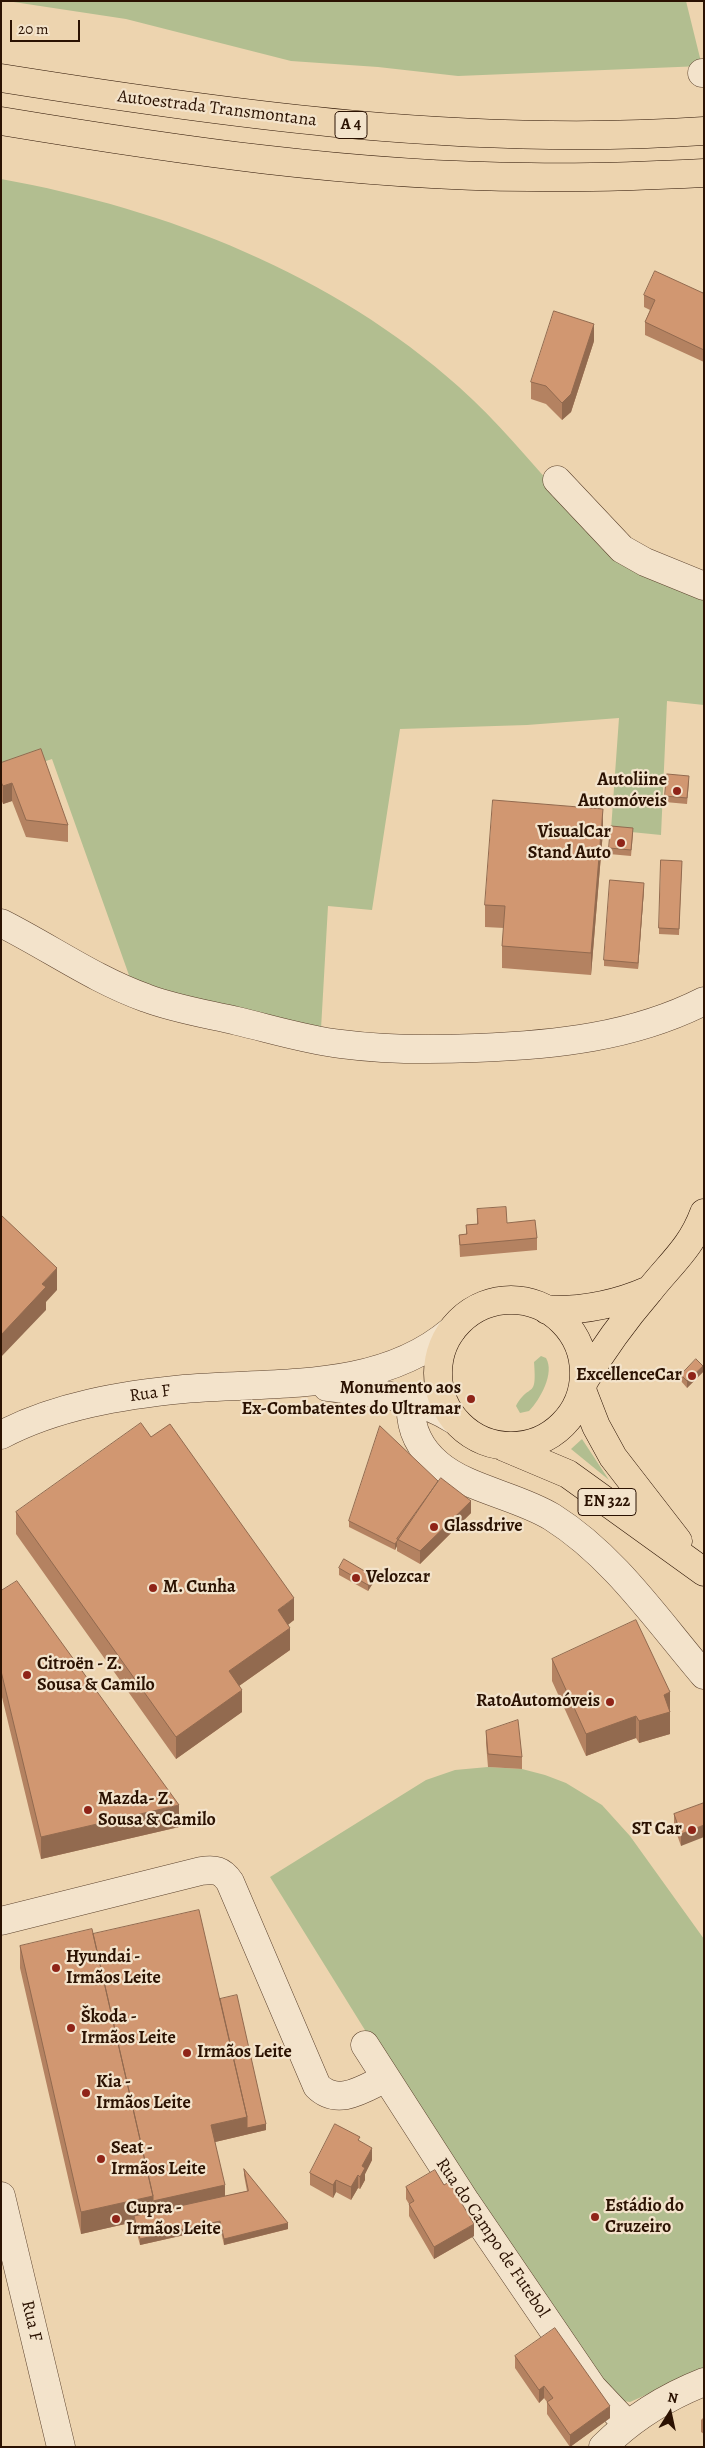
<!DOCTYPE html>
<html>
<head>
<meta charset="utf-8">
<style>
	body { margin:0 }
	#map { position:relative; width:705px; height:2448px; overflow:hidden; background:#edd4af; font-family:Alegreya,serif }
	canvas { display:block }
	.frame { position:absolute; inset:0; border:2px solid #2b1202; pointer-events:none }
	.north { position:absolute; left:645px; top:2388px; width:50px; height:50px; -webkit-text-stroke:4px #f3e3cb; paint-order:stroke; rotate:10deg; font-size:14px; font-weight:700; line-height:20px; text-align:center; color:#2b1202 }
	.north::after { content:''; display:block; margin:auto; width:18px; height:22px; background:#2b1202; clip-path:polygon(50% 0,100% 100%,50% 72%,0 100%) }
	.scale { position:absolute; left:10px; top:20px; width:70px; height:22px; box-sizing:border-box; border:2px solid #2b1202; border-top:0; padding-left:6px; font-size:15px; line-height:18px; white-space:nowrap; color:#2b1202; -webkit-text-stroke:4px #f3e3cb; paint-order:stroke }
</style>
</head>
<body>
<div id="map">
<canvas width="705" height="2448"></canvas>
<div class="frame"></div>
<div class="north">N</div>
<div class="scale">20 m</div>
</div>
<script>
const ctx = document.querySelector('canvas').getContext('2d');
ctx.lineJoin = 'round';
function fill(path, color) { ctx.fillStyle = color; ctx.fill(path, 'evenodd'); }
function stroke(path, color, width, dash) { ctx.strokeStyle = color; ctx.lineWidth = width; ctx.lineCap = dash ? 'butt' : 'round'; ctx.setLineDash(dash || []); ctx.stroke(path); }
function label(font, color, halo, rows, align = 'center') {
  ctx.font = font + ' Alegreya,serif'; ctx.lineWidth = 4.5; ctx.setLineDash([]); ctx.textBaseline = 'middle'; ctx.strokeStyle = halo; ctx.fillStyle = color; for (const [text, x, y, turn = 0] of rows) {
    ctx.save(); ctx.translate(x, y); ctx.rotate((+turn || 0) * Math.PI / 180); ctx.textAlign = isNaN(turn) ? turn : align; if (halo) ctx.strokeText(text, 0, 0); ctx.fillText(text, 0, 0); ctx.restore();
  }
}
fill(new Path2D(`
	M7 1H686L702 66 458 76 378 67 291 61 126 19Z
	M1 179C167 209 333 274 459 387 497 421 529 460 563 498 575 512 587 530 602 542 632 566 668 585 704 600V705L667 701 661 835 611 830 619 718 527 725 400 729 372 910 328 906 321 1029 199 1002 130 978 52 759 1 776Z
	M541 1356 546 1358C555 1373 540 1400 529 1411L520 1413 516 1406C530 1381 537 1401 534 1362Z
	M582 1439 609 1480 571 1449Z
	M488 1767 522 1769 545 1775 566 1783 602 1805 630 1836 704 1939V2369L630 2402 617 2400 386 2064 270 1877 426 1780 455 1770Z`), '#b2be90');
const minor = new Path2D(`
	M702 73H704
	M557 480 622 549 645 562 704 586
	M1 923C49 947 95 980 146 998 175 1009 207 1014 237 1021 271 1029 306 1040 341 1044 386 1050 431 1050 476 1048 555 1045 633 1037 704 1001
	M327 1387C370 1393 416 1395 454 1420
	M411 1401C409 1426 418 1447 438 1464 467 1489 518 1496 552 1517 614 1556 657 1620 704 1675
	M1 1435C56 1406 122 1395 184 1389 273 1381 378 1393 451 1331
	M1 1921 201 1871C215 1869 222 1870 230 1882L317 2086C338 2107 363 2089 386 2078
	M365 2045 466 2202 592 2387 627 2424
	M1 2196 61 2447
	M603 2447C632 2418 666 2397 704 2382`);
const major = new Path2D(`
	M438 1373a73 73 0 1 1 146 0a73 73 0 1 1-146 0Z
	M547 1310C583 1311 615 1305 649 1290
	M584 1381C603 1349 625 1319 649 1291 671 1263 691 1248 704 1213
	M582 1390 596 1426 613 1457 678 1541
	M504 1447 568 1474 704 1572`);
const highway = new Path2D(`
	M1 78C233 115 468 147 704 131
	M1 121C176 150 353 176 530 177 588 178 646 176 704 173`);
stroke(minor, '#5c422d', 29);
stroke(major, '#2b1202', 29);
stroke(highway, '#2b1202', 29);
stroke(minor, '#f3e3cb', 28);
stroke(major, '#edd4af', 28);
stroke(highway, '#edd4af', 28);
fill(new Path2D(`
	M704 291V362L645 335V322L650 310 644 307V295L703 293Z
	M594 341 571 412 562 420 546 404 531 399V382Z
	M1 763 68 825V842L26 837 12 801 3 804 1 799Z
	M689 782 687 804 665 802V796Z
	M603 831 591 975 502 968V946L504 928 485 927V905Z
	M633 834 631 856 609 854V848Z
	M682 861 679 935 659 934V928Z
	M644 889 638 969 604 966V960Z
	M477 1209 537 1238V1250L460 1257 459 1235 466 1234V1225L477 1224Z
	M703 1372 687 1388 681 1381V1375Z
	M704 1413V1433L703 1431V1414Z
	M151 1437 294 1620 288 1625 290 1650 239 1686 242 1712 176 1759 16 1534V1512Z
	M471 1513 420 1564 397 1551V1546L395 1550 349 1527V1521Z
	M339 1568 373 1583 368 1591 339 1575Z
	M1 1591 179 1827 41 1859 1 1693Z
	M552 1659 670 1692V1734L639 1743 636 1738 586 1756 552 1681Z
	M486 1731 522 1757V1769L488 1767 486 1743Z
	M704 1803 681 1846 674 1826V1814Z
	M93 1934 220 1999 266 2130 215 2142 225 2196 247 2191 244 2175V2169L288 2229 224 2245 220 2227 140 2245 134 2222 81 2234 20 1968V1946Z
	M360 2141 372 2160 365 2174V2180L360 2189 358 2188 351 2200 336 2192 333 2198 310 2185V2173Z
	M406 2187 474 2236 434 2259 409 2216V2204L406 2199Z
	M515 2356 610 2418 570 2447 547 2414V2402L544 2398 539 2403 515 2368Z
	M704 2417V2434L701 2432V2420Z`), '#b48261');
fill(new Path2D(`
	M594 324V341L571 412 562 420V403Z
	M12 783V801L3 804V786Z
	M603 809V831L591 975V953Z
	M644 883V889L638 969V963Z
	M57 1268V1290L46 1302V1310L1 1357V1335L42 1284Z
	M703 1366V1372L687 1388V1381Z
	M471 1501V1513L420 1564V1551Z
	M397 1540V1546L395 1550V1544Z
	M373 1576V1583L368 1591V1585Z
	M294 1598V1620L278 1632V1610Z
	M290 1628V1650L229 1693V1671Z
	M242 1690V1712L176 1759V1737Z
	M670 1692V1734L639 1743V1721L664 1695Z
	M636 1716V1738L586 1756V1734Z
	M179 1805V1827L41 1859V1837Z
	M704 1825V1837L681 1846V1834Z
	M247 2117 266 2124V2130L211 2143V2125Z
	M372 2148V2160L365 2174V2180L360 2189V2177L362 2166Z
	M358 2175V2188L351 2200V2187Z
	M336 2180V2192L333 2198V2185Z
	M225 2185V2202L134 2216V2222L81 2234V2212L153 2196Z
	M220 2221V2227L140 2245V2239Z
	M288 2223V2229L224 2245V2239Z
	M474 2224V2236L434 2259V2247Z
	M544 2386V2398L539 2403V2390Z
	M610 2406V2418L570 2447V2435Z`), '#926a4f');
const building = new Path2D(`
	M655 271 703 293 704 291V350L645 322 655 300 644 295Z
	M554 311 594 324 571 394 562 403 546 386 531 382Z
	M41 749 68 825 26 820 12 783 3 786 1 782V763Z
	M667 774 689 776 687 798 665 796Z
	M493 800 603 809 591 953 502 946 505 906 485 905Z
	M611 826 633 828 631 850 609 848Z
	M661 860 682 861 679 929 659 928Z
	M610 880 644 883 638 963 604 960Z
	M506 1207 507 1223 535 1220 537 1238 460 1245 459 1235 467 1234 466 1225 478 1224 477 1209Z
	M1 1215 57 1268 42 1284 46 1287 1 1335Z
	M696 1359 703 1366 687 1381 681 1375Z
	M141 1423 151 1437 170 1424 294 1598 278 1610 290 1628 229 1671 242 1690 176 1737 16 1512Z
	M380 1426 438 1481 395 1544 349 1521Z
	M441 1478 471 1501 420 1551 397 1539Z
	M344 1559 373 1576 368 1585 339 1568Z
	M17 1581 179 1805 41 1837 1 1671V1591Z
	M636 1620 670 1692 664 1695 670 1712 639 1721 636 1716 586 1734 552 1659Z
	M518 1720 522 1757 488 1754 486 1731Z
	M704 1803V1825L681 1834 674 1814Z
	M199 1910 247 2117 211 2125 225 2185 153 2201V2196L93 1934Z
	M92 1929 153 2196 81 2212 20 1946Z
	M237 1995 266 2124 247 2128V2117L220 1999Z
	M335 2124 360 2137 358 2140 372 2148 362 2166 365 2168 360 2177 358 2175 351 2187 336 2180 333 2185 310 2173Z
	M244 2169 288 2223 224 2239 220 2221 140 2239 134 2216 248 2191Z
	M435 2170 444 2185 449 2182 474 2224 434 2247 409 2204 414 2201 406 2187Z
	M555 2328 610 2406 570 2435 547 2402 553 2398 544 2386 539 2390 515 2356Z`);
fill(building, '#d19771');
stroke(building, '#926a4f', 1);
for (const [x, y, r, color] of [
	[677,791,5,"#8f2418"],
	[621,843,5,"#8f2418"],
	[692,1376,5,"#8f2418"],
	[471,1399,5,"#8f2418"],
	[434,1527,5,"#8f2418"],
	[356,1578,5,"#8f2418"],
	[153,1588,5,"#8f2418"],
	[27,1675,5,"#8f2418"],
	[610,1702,5,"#8f2418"],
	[88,1810,5,"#8f2418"],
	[692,1830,5,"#8f2418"],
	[56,1968,5,"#8f2418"],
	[71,2028,5,"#8f2418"],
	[187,2053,5,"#8f2418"],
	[86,2093,5,"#8f2418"],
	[101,2159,5,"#8f2418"],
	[595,2217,5,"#8f2418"],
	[116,2219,5,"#8f2418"]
]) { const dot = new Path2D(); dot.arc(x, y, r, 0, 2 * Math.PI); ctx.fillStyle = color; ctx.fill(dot); stroke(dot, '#f3e3cb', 2); }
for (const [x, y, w] of [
	[351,125,32],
	[607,1502,58]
]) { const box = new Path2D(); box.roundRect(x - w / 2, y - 13.5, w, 27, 4); ctx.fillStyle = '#f3e3cb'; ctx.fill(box); stroke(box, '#2b1202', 1); }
label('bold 16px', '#2b1202', null, [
	["A 4",351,125],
	["EN 322",607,1502]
]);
label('18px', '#2b1202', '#f3e3cb', [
	["Autoestrada Transmontana",217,109,7],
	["Rua F",150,1394,-8],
	["Rua do Campo de Futebol",492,2238,56],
	["Rua F",31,2321,77]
]);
label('bold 18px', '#2b1202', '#f3e3cb', [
	["Autoliine",667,781,"right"],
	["Automóveis",667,802,"right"],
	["VisualCar",611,833,"right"],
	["Stand Auto",611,854,"right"],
	["ExcellenceCar",682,1376,"right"],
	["Monumento aos",461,1389,"right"],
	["Ex-Combatentes do Ultramar",461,1410,"right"],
	["Glassdrive",444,1527],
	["Velozcar",366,1578],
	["M. Cunha",163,1588],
	["Citroën - Z.",37,1665],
	["Sousa & Camilo",37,1686],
	["RatoAutomóveis",600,1702,"right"],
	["Mazda- Z.",98,1800],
	["Sousa & Camilo",98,1821],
	["ST Car",682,1830,"right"],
	["Hyundai -",66,1958],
	["Irmãos Leite",66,1979],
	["Škoda -",81,2018],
	["Irmãos Leite",81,2039],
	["Irmãos Leite",197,2053],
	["Kia -",96,2083],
	["Irmãos Leite",96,2104],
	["Seat -",111,2149],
	["Irmãos Leite",111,2170],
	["Estádio do",605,2207],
	["Cruzeiro",605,2228],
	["Cupra -",126,2209],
	["Irmãos Leite",126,2230]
], 'left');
</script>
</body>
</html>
